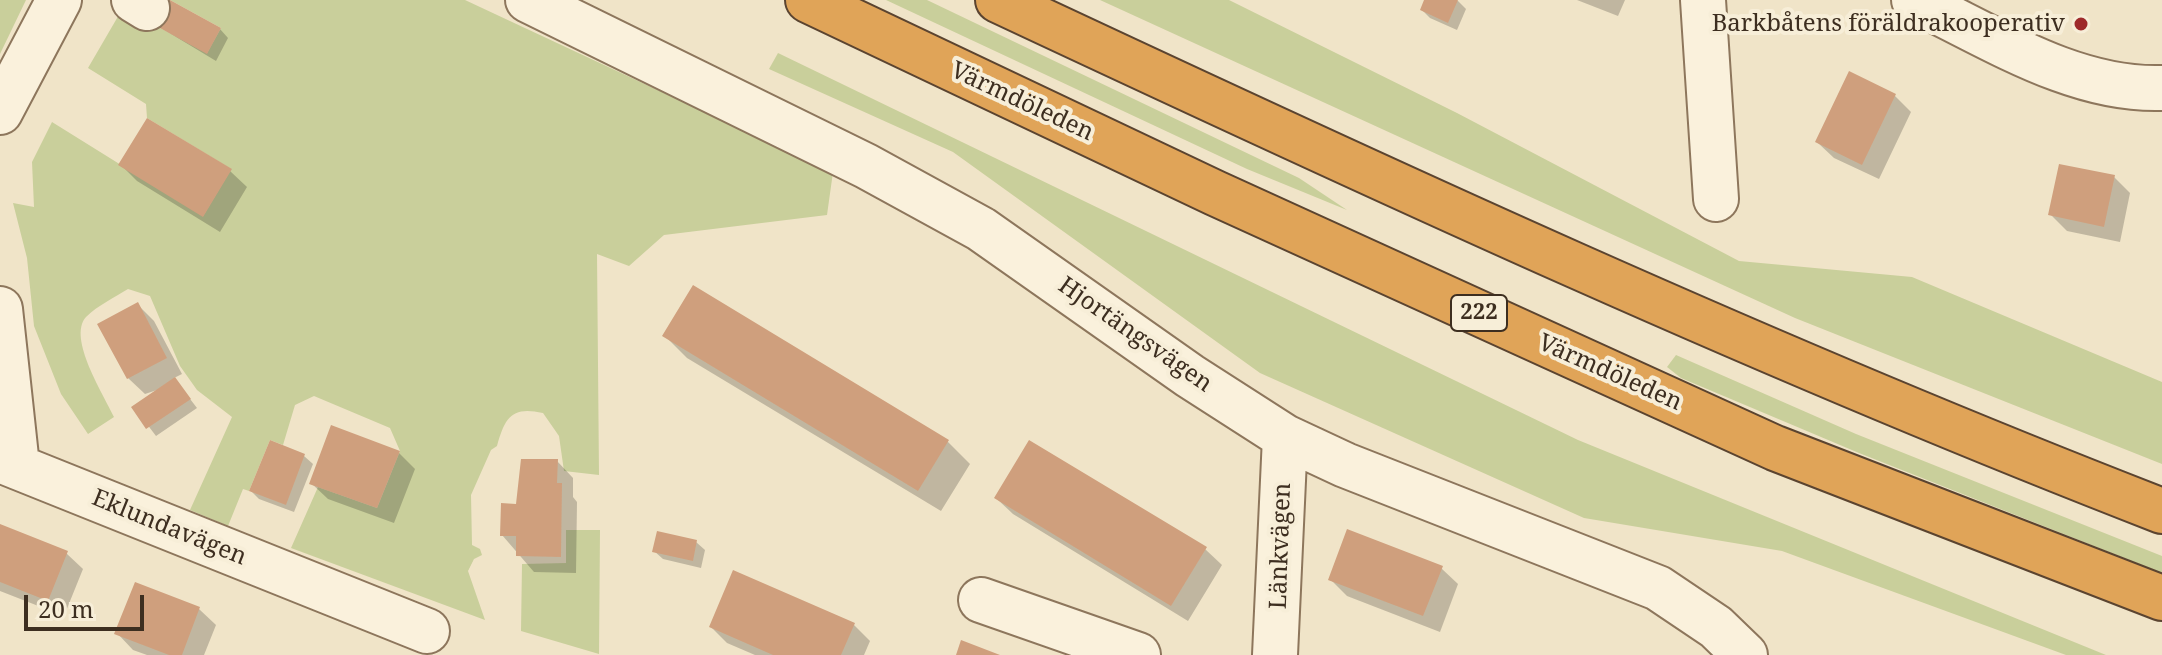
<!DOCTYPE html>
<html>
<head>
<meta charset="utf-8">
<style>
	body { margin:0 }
	#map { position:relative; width:2162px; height:655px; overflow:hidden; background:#f0e4c8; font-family:"Noto Serif",serif }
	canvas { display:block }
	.scale { position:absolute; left:24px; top:595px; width:120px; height:36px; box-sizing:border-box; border:4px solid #3d2e20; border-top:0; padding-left:10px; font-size:24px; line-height:28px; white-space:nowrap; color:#3d2e20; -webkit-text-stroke:6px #f7eed8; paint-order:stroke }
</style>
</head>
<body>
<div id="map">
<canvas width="2162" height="655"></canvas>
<div class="scale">20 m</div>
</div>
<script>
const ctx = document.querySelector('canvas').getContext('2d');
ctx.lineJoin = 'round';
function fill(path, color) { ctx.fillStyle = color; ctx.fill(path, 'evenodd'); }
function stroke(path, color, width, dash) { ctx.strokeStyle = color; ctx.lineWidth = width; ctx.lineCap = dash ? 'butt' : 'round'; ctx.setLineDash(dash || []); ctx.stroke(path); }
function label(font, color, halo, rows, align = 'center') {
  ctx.font = font + ' "Noto Serif",serif'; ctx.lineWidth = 8; ctx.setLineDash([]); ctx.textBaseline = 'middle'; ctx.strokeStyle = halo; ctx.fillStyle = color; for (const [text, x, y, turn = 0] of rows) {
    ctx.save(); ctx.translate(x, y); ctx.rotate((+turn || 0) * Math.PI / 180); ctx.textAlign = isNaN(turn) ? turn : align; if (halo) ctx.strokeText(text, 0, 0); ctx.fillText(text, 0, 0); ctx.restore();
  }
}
fill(new Path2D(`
	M0 0H26L0 54Z
	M170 0H465L833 172 827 215 664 235 629 266 597 254 599 475 564 471 559 436 543 413C512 406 505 417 497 446L491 450 471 495 472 545 480 549 482 555 474 559 468 571 485 620 291 548 318 487 377 508 400 451 390 428 314 396 295 405 283 445 270 440 249 491 243 489 228 526 190 510 232 417 197 390 180 366 150 296 128 289C115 297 97 306 86 317 67 338 104 395 114 417L88 434 61 394 34 326 27 258 13 203 34 207 32 162 52 122 203 216 231 169 147 118 146 104 88 68 120 13 151 23 207 53 221 28Z
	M886 0H927L1299 178 1347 210 1247 169Z
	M1100 0H1229L1457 113 1739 261 1912 277 2162 382V464L1795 318Z
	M778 53 1578 440 2106 655H2066L1782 551 1584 518 1260 373 953 152 769 69Z
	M1676 355 1856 434 2162 556V573L1859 453 1681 378 1667 367Z
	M566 530H600L599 654 521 631 522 564 566 563Z`), '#c9cf9b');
fill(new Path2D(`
	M1426 0 1458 1 1466 9 1457 30 1430 18 1422 10Z
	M1577 0H1625L1618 16Z
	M153 23 220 29 228 38 216 61Z
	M1894 95 1911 112 1879 179 1834 158 1817 142Z
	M121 165 230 171 247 187 220 232 137 181Z
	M2114 177 2130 193 2120 242 2067 231 2050 214Z
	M138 305 154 321 182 374 174 378 197 408 156 436 134 407 160 389 145 394 128 378Z
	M665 336 948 442 970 464 941 511 687 358Z
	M399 453 415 469 394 523 328 499 311 483Z
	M304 456 313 464 294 512 259 499 251 491Z
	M557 461 573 478V497L577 502 576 573 534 572 502 535 518 506Z
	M996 498 1205 549 1222 565 1188 621 1013 514Z
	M0 527 66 553 83 569 64 616 0 591Z
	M696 542 705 550 701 568 663 559 654 551Z
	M1441 568 1458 584 1440 632 1347 596 1330 579Z
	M136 584 199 609 216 625 204 655H147L133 650 117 633Z
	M854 625 870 641 864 655H755L727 643 711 627Z`), '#0003');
fill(new Path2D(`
	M163 0H170L221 28 207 54 151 23Z
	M1424 0H1458L1448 23 1420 10Z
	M1849 71 1896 94 1862 165 1815 142Z
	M147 118 232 169 203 217 118 165Z
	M2059 164 2115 175 2104 227 2048 215Z
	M693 285 949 440 918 491 662 336Z
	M138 302 167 358 127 379 97 324Z
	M175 377 191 399 146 429 131 407Z
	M331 425 400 451 377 508 309 484Z
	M270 440 305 454 286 505 249 491Z
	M1029 440 1207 547 1171 606 994 498Z
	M521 459H558L557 483H562L561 557 516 556V536H500L501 503 516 504Z
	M0 524 68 551 48 601 0 582Z
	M1347 529 1443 566 1423 616 1328 580Z
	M657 531 697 540 693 561 652 552Z
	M733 570 855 623 841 655H773L709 627Z
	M135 582 200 607 182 655H169L114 634Z
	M961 640 1000 655H956Z`), '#cf9f7d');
const minor = new Path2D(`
	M134 0 147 8
	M528 0 866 166 981 229 1190 376 1285 437 1345 465 1658 588 1716 627 1745 655
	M1703 0 1716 199
	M1914 0C1992 37 2074 91 2162 88
	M0 112 59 0
	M0 309 17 466
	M0 460 427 631
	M981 600 1138 655
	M1275 655 1285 437`);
const highway = new Path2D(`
	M808 0 1215 193 1775 448 2162 598
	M998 0C1382 180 1767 358 2162 511`);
stroke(minor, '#8d765c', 48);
stroke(highway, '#5b4430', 48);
stroke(minor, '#faf1dc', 44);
stroke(highway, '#e0a458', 44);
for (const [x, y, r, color] of [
	[2081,24,8,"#9e2a2b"]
]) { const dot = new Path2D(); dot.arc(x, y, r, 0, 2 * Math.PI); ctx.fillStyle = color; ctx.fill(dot); stroke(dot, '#f7eed8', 3); }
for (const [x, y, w] of [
	[1479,313,56]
]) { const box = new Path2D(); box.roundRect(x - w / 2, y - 18, w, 36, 6); ctx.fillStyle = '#f7eed8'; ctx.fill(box); stroke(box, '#3d2e20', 2); }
label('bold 22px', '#3d2e20', null, [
	["222",1479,313]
]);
label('24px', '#3d2e20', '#f7eed8', [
	["Barkbåtens föräldrakooperativ",2065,24]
], 'right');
label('24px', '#3d2e20', '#f7eed8', [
	["Värmdöleden",1022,102,25],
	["Hjortängsvägen",1135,335,35],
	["Värmdöleden",1610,373,24],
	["Eklundavägen",169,528,22],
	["Länkvägen",1281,546,-88]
]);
</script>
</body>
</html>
